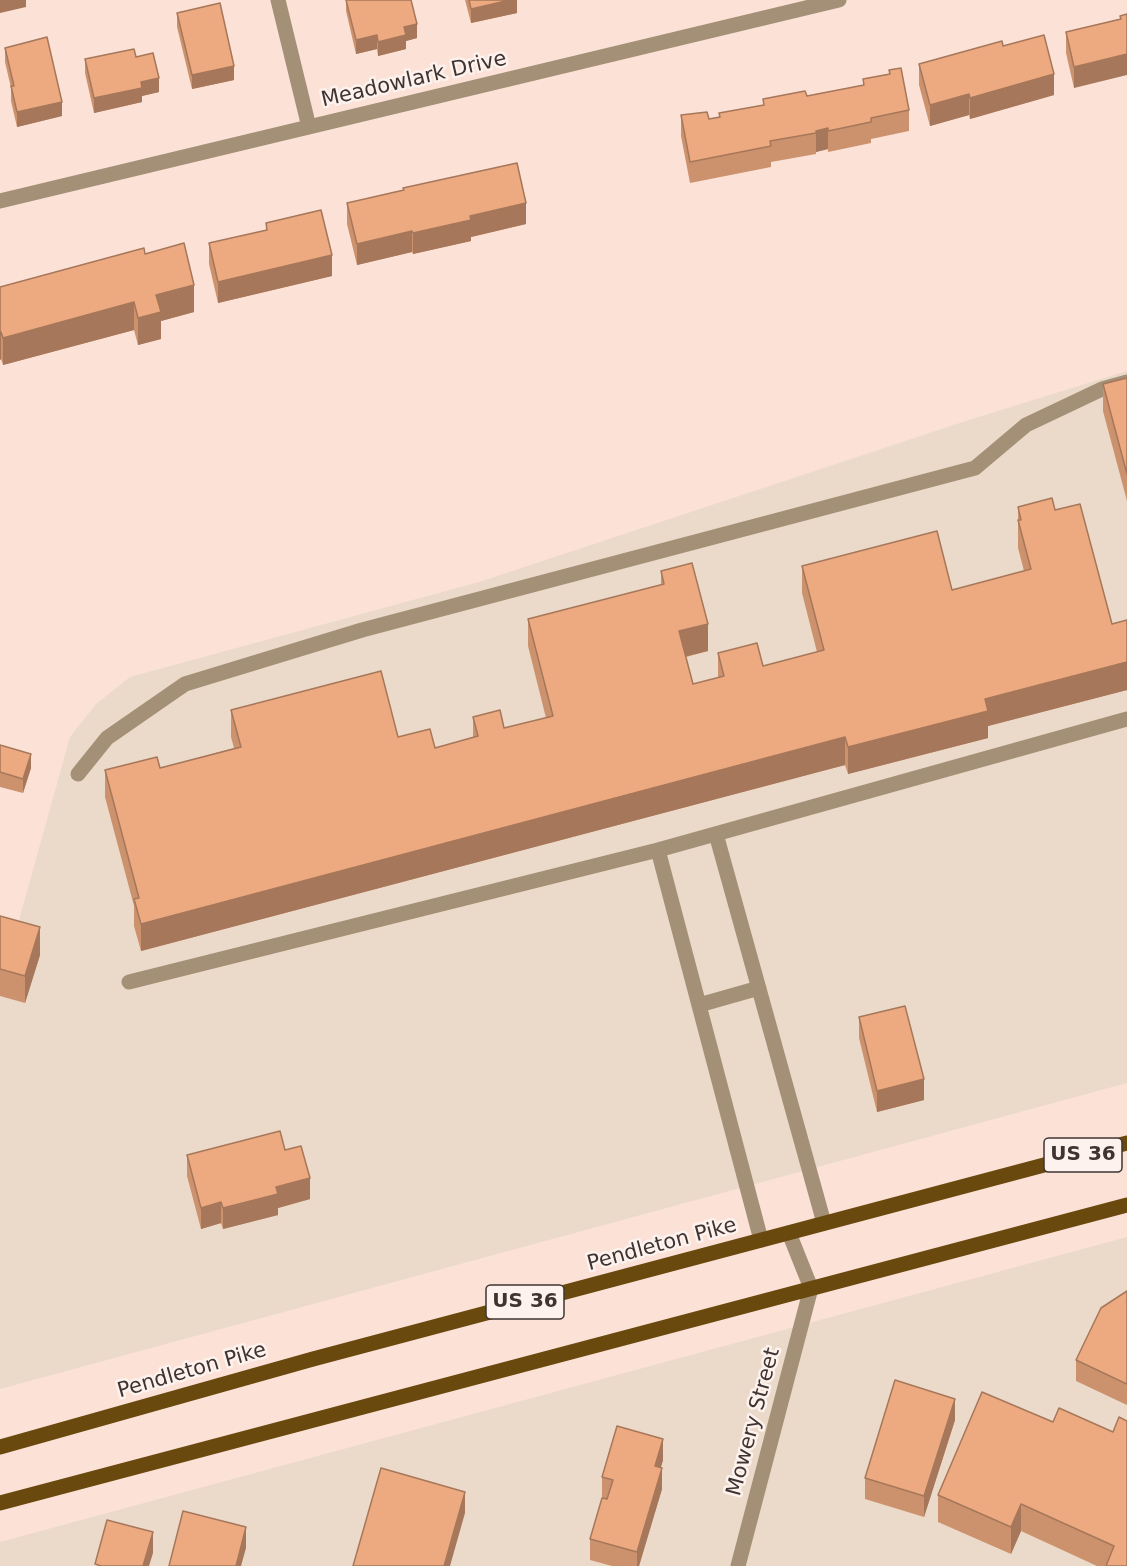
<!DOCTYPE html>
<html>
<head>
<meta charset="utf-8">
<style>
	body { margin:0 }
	canvas { display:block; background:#fbe1d6 }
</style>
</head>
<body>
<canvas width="1127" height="1566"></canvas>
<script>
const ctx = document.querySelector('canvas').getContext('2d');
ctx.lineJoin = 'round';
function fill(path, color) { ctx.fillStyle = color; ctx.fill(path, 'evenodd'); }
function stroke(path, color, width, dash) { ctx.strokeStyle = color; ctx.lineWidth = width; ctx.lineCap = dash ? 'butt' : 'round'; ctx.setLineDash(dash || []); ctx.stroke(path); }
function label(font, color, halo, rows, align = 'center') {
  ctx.font = font + ' "DejaVu Sans",sans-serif'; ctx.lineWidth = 5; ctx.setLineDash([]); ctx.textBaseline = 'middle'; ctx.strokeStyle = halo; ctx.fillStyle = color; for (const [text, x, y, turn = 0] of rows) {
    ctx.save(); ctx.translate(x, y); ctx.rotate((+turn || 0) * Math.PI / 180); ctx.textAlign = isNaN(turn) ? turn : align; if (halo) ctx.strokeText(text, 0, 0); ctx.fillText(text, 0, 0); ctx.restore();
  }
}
fill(new Path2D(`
	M1127 371V1083L0 1389V935L14 938 70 737 96 704 130 677 479 582 972 419Z
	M1127 1237V1566H0V1542Z`), '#ebdac9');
stroke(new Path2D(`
	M278 0 309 127
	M0 201 839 0
	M78 774 107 738 185 684 362 630 975 468 1026 425 1102 389 1127 382
	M716 834 824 1223
	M129 982 658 850
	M699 1005 759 988
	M761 1240 658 850 1127 719
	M738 1566 811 1288 789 1233`), '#a39076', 15);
stroke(new Path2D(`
	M0 1447 313 1359 1127 1143
	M0 1503 1127 1205`), '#6a490e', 15);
fill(new Path2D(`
	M346 0H411L417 38 406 41V49L378 56 377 49 356 54 346 11Z
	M465 0H517V13L471 23Z
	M177 13 234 80 192 89 177 27Z
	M1127 14 1074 88 1066 53V32L1120 19V16Z
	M1003 46 1054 95 970 119 969 115 930 126 919 85V64Z
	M5 48 62 116 17 127 11 101V88L5 62Z
	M136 57 159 92 142 96V102L94 113 85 73V59Z
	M889 70 909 110V131L871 139V143L828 152V149L816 152V154L771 162V167L690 183 681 136V115L709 119 719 117V113L763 105V99L807 96 863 85V79L889 74Z
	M347 203 526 224 471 237V241L413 254 412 252 357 265 347 224Z
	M266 223 332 276 218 303 209 264V243L266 230Z
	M145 254 194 312 161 321V339L138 345 134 330 3 365 1 359 0 360V287Z
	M1127 378V501L1103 411V384Z
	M1018 507 1055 510 1112 624 1127 620V690L988 726V738L848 774 845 765 141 951 134 926V906L105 797V770L160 768 234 748 231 737V710L398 737 435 748 473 737V717L504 728 546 718 528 646V619L661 585V571L708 651 686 657 693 684 718 678V653L763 666 817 652 802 593V566L952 590 1024 571 1018 548Z
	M0 745 31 768 23 793 0 787Z
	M0 916 40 955 25 1003 0 996Z
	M859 1017 924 1100 877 1112 859 1038Z
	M285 1150 310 1199 278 1208V1215L223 1229 221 1223 201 1229 187 1176V1155Z
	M1127 1291V1405L1076 1381V1360Z
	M955 1420 924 1517 865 1499V1478Z
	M1053 1422 1127 1566H1097L1021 1531 1011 1554 938 1522V1495Z
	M663 1460 661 1467 662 1489 639 1566H612L590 1560V1539L602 1498V1477Z`), '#cc926e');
fill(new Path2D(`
	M0 0H26V7L0 13Z
	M510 0H517V13L471 23V9Z
	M417 24V38L406 41V49L378 56V42L404 27Z
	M377 35V49L356 54V40Z
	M1127 54V75L1074 88V67Z
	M234 66V80L192 89V75Z
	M1054 74V95L970 119V98Z
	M159 78V92L142 96V102L94 113V98L141 82Z
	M969 94V115L930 126V105Z
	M62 102V116L17 127V112Z
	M828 128V149L816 152V131Z
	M526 203V224L471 237V241L413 254V233L470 216Z
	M412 231V252L357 265V244Z
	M332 255V276L218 303V282Z
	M194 285V312L161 321V339L138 345V318L156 295Z
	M134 302V330L3 365V338Z
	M1 332V359L0 360V333Z
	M708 624V651L679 658V631Z
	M1127 662V690L988 726V738L848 774V747L985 699Z
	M845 737V765L141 951V924Z
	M31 754V768L23 793V779Z
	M40 927V955L25 1003V976Z
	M924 1079V1100L877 1112V1091Z
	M310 1178V1199L278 1208V1215L223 1229V1208L276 1187Z
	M221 1202V1223L201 1229V1208Z
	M955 1399V1420L924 1517V1496Z
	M663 1439V1460L655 1487V1466Z
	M662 1468V1489L639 1566H637V1552Z
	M465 1492V1513L450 1566H444Z
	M1021 1504V1531L1011 1554V1527Z
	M246 1527V1548L241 1566H236Z
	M153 1532V1553L149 1566H143Z`), '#a6775a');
const building = new Path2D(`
	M346 0H411L417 24 404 27 406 35 378 42 377 35 356 40Z
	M469 0H510L471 9Z
	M220 3 234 66 192 75 177 13Z
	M1127 14V54L1074 67 1066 32 1121 19 1120 16Z
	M1044 35 1054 74 970 98 969 94 930 105 919 64 1002 41 1003 46Z
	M47 37 62 102 17 112 11 86H14L5 48Z
	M134 49 136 57 153 53 159 78 141 82 142 88 94 98 85 59Z
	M901 68 909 110 871 118V122L828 131V128L816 131V133L770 141 771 146 690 162 681 115 707 112 709 119 720 117 719 113 764 105 763 99 805 91 807 96 864 85 863 79 890 74 889 70Z
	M517 163 526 203 470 216 471 220 413 233 412 231 357 244 347 203 404 190 403 188Z
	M321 210 332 255 218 282 209 243 267 230 266 223Z
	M184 243 194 285 156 295 161 312 138 318 134 302 3 338 1 332 0 333V287L144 248 145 254Z
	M1127 378V474L1103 384Z
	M1052 498 1055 510 1080 504 1112 624 1127 620V662L985 699 988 711 848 747 845 737 141 924 134 899 139 898 105 770 157 757 160 768 241 747 231 710 381 671 398 737 430 729 435 748 478 736 473 717 500 710 504 728 553 716 528 619 664 584 661 571 692 563 708 624 679 631 693 684 724 676 718 653 757 643 763 666 824 650 802 566 937 531 952 590 1031 569 1018 520H1021L1018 507Z
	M0 745 31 754 23 779 0 772Z
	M0 916 40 927 25 976 0 969Z
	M905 1006 924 1079 877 1091 859 1017Z
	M280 1131 285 1150 301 1146 310 1178 276 1187 278 1194 223 1208 221 1202 201 1208 187 1155Z
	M1127 1291V1384L1076 1360 1101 1308Z
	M895 1380 955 1399 924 1496 865 1478Z
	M982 1392 1053 1422 1059 1408 1113 1432 1119 1417 1127 1421V1566H1106L1114 1546 1021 1504 1011 1527 938 1495Z
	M617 1426 663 1439 655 1466 662 1468 637 1552 590 1539 602 1498 607 1499 613 1480 602 1477Z
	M381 1468 465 1492 444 1566H353Z
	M183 1511 246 1527 236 1566H169Z
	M107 1520 153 1532 143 1566H101L95 1564Z`);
fill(building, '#edaa80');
stroke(building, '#a6775a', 1.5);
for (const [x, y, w] of [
	[1083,1155,78],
	[525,1302,78]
]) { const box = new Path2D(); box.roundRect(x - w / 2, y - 17, w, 34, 4.5); ctx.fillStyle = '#fdf2ed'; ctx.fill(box); stroke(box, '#3f3430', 1.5); }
label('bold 20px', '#3f3430', null, [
	["US 36",1083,1155],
	["US 36",525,1302]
]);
label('21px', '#3f3430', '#fdf2ed', [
	["Meadowlark Drive",414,80,-13],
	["Pendleton Pike",662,1245,-15],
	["Pendleton Pike",192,1371,-16],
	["Mowery Street",754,1422,-75]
]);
</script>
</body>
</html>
